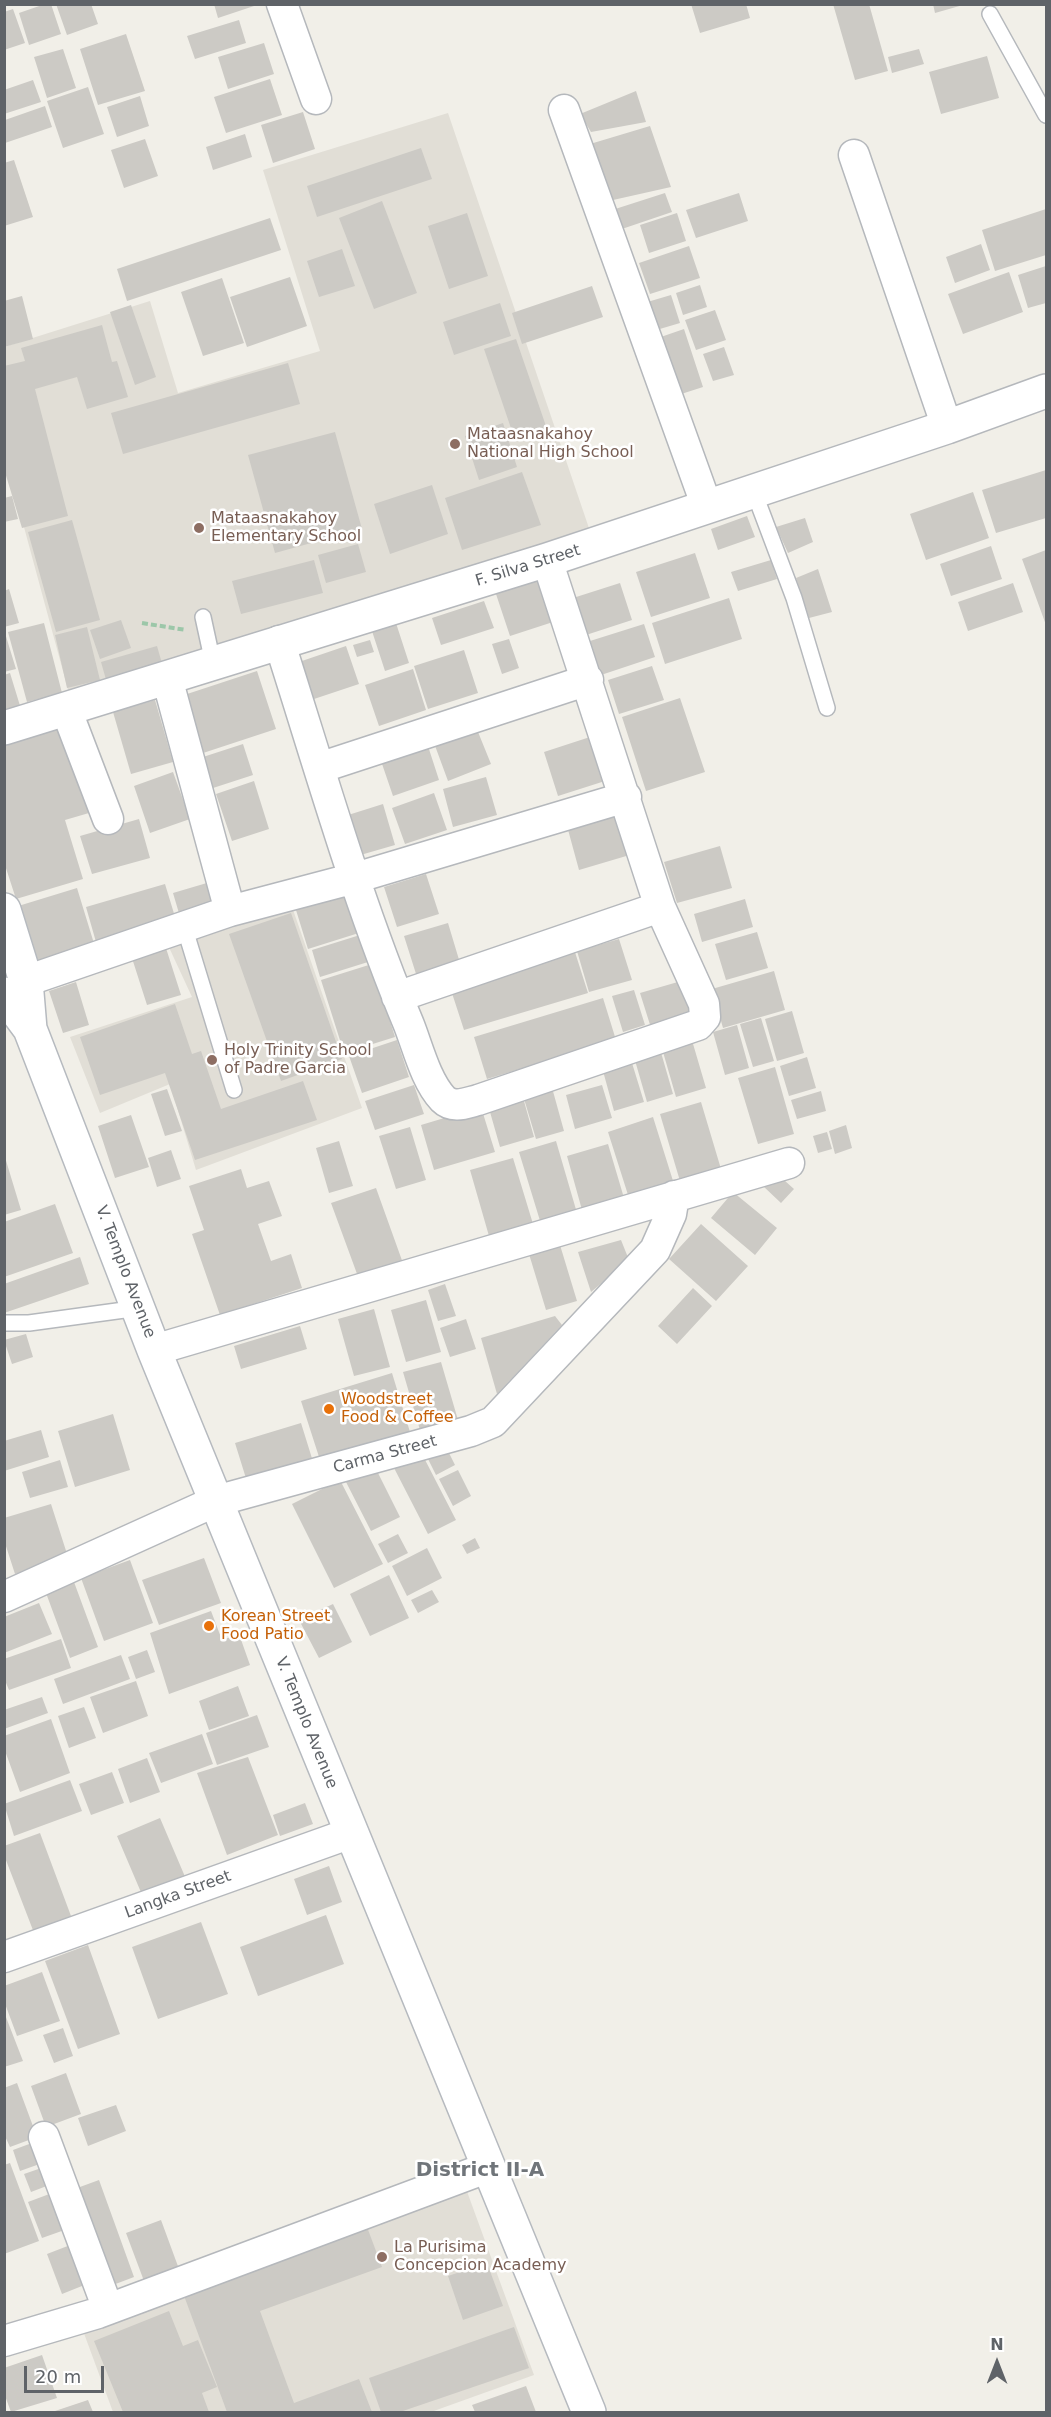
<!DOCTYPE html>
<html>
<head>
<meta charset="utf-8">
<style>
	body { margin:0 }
	#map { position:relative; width:1051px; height:2417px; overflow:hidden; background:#f1efe8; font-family:"DejaVu Sans",sans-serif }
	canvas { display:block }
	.frame { position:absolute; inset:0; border:6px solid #5f6368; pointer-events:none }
	.north { position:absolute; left:967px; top:2333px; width:60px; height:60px; -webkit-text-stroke:4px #fff; paint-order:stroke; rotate:0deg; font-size:16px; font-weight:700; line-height:24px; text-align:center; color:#5f6368 }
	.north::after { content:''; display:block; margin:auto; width:21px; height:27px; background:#5f6368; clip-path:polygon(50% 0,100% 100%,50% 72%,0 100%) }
	.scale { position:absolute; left:24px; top:2366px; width:80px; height:27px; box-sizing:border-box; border:3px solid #5f6368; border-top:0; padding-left:8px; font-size:18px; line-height:21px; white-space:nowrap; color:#5f6368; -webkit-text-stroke:4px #fff; paint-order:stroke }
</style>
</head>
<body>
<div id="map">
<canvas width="1051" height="2417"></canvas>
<div class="frame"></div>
<div class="north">N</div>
<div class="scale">20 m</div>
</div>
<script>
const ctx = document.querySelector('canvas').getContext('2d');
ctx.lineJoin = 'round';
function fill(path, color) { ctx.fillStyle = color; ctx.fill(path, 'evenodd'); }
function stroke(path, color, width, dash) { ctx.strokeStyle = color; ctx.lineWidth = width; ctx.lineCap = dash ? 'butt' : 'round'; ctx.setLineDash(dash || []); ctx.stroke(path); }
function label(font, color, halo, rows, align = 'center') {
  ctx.font = font + ' "DejaVu Sans",sans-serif'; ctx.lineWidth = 5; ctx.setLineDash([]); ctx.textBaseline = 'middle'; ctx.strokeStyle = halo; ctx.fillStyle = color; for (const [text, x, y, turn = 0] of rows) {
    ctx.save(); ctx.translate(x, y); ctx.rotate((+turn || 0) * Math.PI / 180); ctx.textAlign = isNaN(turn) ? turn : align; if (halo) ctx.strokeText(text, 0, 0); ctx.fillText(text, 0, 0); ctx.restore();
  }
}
fill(new Path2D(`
	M448 113 592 537 70 697 5 457 4 347 150 301 178 393 320 351 263 170Z
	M291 904 362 1108 196 1170 170 1084 100 1113 70 1037 192 997 167 943Z
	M465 2186 534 2375 431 2412H113L82 2328Z`), '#e1ded6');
fill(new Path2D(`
	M45 4H51L61 34 29 45 19 13Z
	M56 4H91L98 24 67 35Z
	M214 4H257V5L218 18Z
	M691 4H746L750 18 700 33Z
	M833 4H869L888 71 855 80Z
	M933 4H963V5L935 13Z
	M13 9 25 43 4 50V12Z
	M239 20 246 43 195 59 187 36Z
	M126 34 145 91 98 105 80 49Z
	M264 43 274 74 228 89 218 57Z
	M63 49 76 88 47 98 34 57Z
	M919 49 924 64 892 73 888 57Z
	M987 56 999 98 941 114 929 72Z
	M270 79 282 115 226 133 214 97Z
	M33 80 41 102 4 114V90Z
	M88 87 104 134 63 148 47 101Z
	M636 91 646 122 591 132 580 114Z
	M140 96 149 126 117 137 107 107Z
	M45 106 52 127 5 143V120Z
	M303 112 315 149 273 163 261 125Z
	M650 126 671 187 613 200 590 144Z
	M245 134 252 157 213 170 206 147Z
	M145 139 158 176 124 188 111 150Z
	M421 148 432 179 317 217 307 186Z
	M14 160 33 217 4 226V163Z
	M665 193 672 212 616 231 609 211Z
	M739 193 748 221 696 238 686 210Z
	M382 201 417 293 374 309 339 218Z
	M1046 209V255L995 271 982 230Z
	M467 213 488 276 449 289 428 226Z
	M677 213 686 241 649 253 640 225Z
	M270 218 281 250 127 301 117 269Z
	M981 244 990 270 955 283 946 257Z
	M689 246 700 278 650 294 639 263Z
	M342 249 355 286 319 297 307 261Z
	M1046 266V303L1028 308 1018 275Z
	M1009 272 1023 312 963 334 948 294Z
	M290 277 307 326 247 347 230 297Z
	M222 278 244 343 203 356 181 292Z
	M700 285 707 307 683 315 676 293Z
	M592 286 603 317 522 344 512 313Z
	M671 295 680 323 653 331 644 303Z
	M22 296 33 339 4 347V301Z
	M500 303 511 336 454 355 443 322Z
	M131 305 156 377 135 385 110 312Z
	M715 310 726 340 696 350 685 320Z
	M102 325 112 362 117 361 128 397 87 409 77 377 35 389 68 516 22 528 4 469V366L25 361 21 348Z
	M684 329 703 387 675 396 655 339Z
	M516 339 547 429 515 440 484 349Z
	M724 347 734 375 713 381 703 354Z
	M288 363 300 404 123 454 111 413Z
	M503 423 517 467 479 480 465 436Z
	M335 432 362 529 275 553 248 455Z
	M1046 470V518L996 533 982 490Z
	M522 472 541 525 462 550 445 498Z
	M432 485 448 534 390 554 374 504Z
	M973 492 989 538 926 560 910 514Z
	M12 496 18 519 4 522V498Z
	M747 516 755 537 718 550 711 529Z
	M805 518 813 542 788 553 776 527Z
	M72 520 100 620 56 632 28 532Z
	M358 544 366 572 326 583 318 555Z
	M991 546 1002 579 951 596 940 564Z
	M1046 550V625L1022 559Z
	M695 553 710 598 651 617 636 572Z
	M314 560 323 593 241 614 232 581Z
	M771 560 777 579 738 591 731 572Z
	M818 569 832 612 809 618 796 578Z
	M539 580 553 622 510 636 496 594Z
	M620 583 632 620 586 635 573 598Z
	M1013 583 1023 612 968 631 958 602Z
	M9 589 19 623 4 627V591Z
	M729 598 742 639 665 664 652 623Z
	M484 601 494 628 441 645 432 618Z
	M121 620 131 648 100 659 90 630Z
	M395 620 409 663 385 671 371 628Z
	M44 623 62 693 27 702 8 632Z
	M644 624 655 657 601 675 590 641Z
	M87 627 100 680 67 688 55 635Z
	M5 633 16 669 4 672V634Z
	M509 639 519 668 502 674 492 644Z
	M370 640 374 652 357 657 353 645Z
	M157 646 163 667 107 683 101 662Z
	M346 646 359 684 308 701 296 663Z
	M464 650 478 693 428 709 414 666Z
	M652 666 664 700 619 714 608 680Z
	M413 669 426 710 379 726 365 685Z
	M257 671 276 729 197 755 178 697Z
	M10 673 21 709 4 714V675Z
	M680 698 705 772 646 791 622 717Z
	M155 700 173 762 131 774 113 712Z
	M63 727 89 813 65 820 83 879 16 899 4 862V744Z
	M476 727 491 764 448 781 434 743Z
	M590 737 605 781 558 796 544 752Z
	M427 743 439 780 393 796 380 758Z
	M243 744 253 775 213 788 203 757Z
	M173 772 190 819 150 833 134 786Z
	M486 777 497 815 453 827 443 789Z
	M254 781 269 829 232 841 216 794Z
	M434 793 447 830 405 844 392 808Z
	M383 804 395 845 357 856 345 816Z
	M620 810 633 854 579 870 567 826Z
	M139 819 150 858 92 874 80 836Z
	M720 846 732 888 677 903 664 862Z
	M426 874 439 914 397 927 384 887Z
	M217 880 225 907 181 920 173 893Z
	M165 884 176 920 96 942 86 907Z
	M77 888 96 950 34 969 15 907Z
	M350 893 362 932 308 949 296 910Z
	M745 899 753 927 702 942 694 914Z
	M291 913 342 1059 281 1081 229 934Z
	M448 923 460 963 417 977 404 936Z
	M757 932 768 968 726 980 715 944Z
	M360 935 368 962 320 977 312 950Z
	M619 939 632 980 589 992 577 951Z
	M165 945 181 995 147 1005 131 955Z
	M574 949 588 993 464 1030 450 987Z
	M372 964 395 1037 344 1053 321 980Z
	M774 971 785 1010 723 1028 712 989Z
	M688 979 699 1016 652 1031 640 993Z
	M76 982 89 1025 63 1033 49 991Z
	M634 990 645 1025 623 1032 612 996Z
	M603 998 616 1040 487 1079 474 1037Z
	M175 1004 192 1054 201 1051 221 1109 303 1081 317 1120 195 1160 165 1073 100 1095 80 1037Z
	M792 1011 804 1053 777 1061 765 1019Z
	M761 1018 774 1061 753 1067 740 1024Z
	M737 1025 749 1068 725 1075 713 1032Z
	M691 1037 706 1088 676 1097 661 1045Z
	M397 1040 409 1077 362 1093 349 1056Z
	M660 1049 673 1094 647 1102 634 1057Z
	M807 1057 816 1088 789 1096 780 1066Z
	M632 1063 644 1102 614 1111 603 1071Z
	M775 1067 794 1134 758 1144 738 1078Z
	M551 1084 564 1131 536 1139 522 1092Z
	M414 1085 424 1114 375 1130 365 1101Z
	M602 1085 612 1118 575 1129 566 1095Z
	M167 1089 182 1131 165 1136 151 1094Z
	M821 1091 826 1111 797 1119 791 1100Z
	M522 1094 534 1137 500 1147 488 1105Z
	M701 1102 721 1169 680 1181 660 1114Z
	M481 1107 495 1152 434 1170 421 1125Z
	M131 1115 149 1167 115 1178 98 1126Z
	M653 1117 674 1184 629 1198 608 1132Z
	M846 1125 852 1148 835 1154 829 1131Z
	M410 1127 426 1180 396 1189 379 1136Z
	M827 1132 832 1149 818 1153 813 1136Z
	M339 1141 353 1186 329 1193 316 1148Z
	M556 1141 577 1213 541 1224 519 1152Z
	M608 1144 624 1198 582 1210 567 1156Z
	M171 1150 181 1179 157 1187 148 1158Z
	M4 1154 21 1210 4 1215Z
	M513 1158 533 1224 489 1236 470 1170Z
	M241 1169 247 1188 269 1181 282 1216 258 1224 271 1261 291 1254 302 1288 220 1315 192 1234 204 1230 189 1186Z
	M775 1172 794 1189 781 1203 763 1186Z
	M376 1188 404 1266 360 1282 331 1203Z
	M733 1192 777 1228 755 1255 711 1218Z
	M55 1204 73 1253 4 1277V1222Z
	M701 1224 748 1266 716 1301 669 1259Z
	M621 1240 629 1260 591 1292 578 1252Z
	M560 1245 577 1301 546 1310 529 1254Z
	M80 1257 89 1284 4 1313V1284Z
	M445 1284 456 1316 438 1321 428 1290Z
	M693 1288 712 1306 677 1344 658 1326Z
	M426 1300 441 1352 406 1362 391 1310Z
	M374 1309 390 1367 354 1376 338 1319Z
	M555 1316 562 1325 497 1394 481 1338Z
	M466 1319 476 1349 450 1357 440 1328Z
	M300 1326 307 1349 241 1369 234 1346Z
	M26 1334 33 1357 12 1364 4 1340Z
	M441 1362 458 1420 420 1430 403 1372Z
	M392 1373 410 1432 320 1460 301 1401Z
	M113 1414 130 1470 75 1487 58 1431Z
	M301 1423 315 1468 249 1488 235 1443Z
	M41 1430 49 1457 4 1471V1441Z
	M445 1445 455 1465 436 1475 426 1455Z
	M421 1452 456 1520 428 1534 393 1466Z
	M60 1460 68 1487 30 1498 22 1472Z
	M375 1467 400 1517 371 1531 346 1482Z
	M458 1470 471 1496 453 1506 439 1479Z
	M340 1480 383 1564 334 1588 292 1504Z
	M51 1504 68 1557 15 1574 4 1540V1518Z
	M398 1534 408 1553 388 1563 378 1544Z
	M475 1538 480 1548 467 1554 462 1545Z
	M427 1548 442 1578 407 1596 392 1566Z
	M204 1558 221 1603 159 1625 142 1580Z
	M130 1560 153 1623 104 1641 81 1578Z
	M389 1575 409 1618 370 1636 350 1594Z
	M74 1582 98 1647 70 1658 46 1593Z
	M432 1590 439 1602 418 1613 411 1600Z
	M39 1603 52 1634 4 1653V1617Z
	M333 1604 352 1642 319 1658 299 1620Z
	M211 1611 222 1640 239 1634 250 1665 169 1694 150 1633Z
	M61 1639 71 1668 9 1690 4 1678V1659Z
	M147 1650 155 1672 136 1679 128 1657Z
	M121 1655 130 1679 63 1704 54 1679Z
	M136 1681 148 1716 103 1733 90 1697Z
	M238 1686 249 1716 209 1730 199 1701Z
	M42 1697 48 1713 4 1729V1710Z
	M84 1707 96 1738 69 1748 58 1716Z
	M257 1715 269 1747 217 1765 206 1733Z
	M51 1719 70 1773 20 1792 4 1748V1736Z
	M202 1734 213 1764 161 1783 149 1753Z
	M248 1757 278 1835 227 1855 197 1773Z
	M147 1758 160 1792 130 1803 118 1769Z
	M112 1772 124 1803 91 1815 79 1784Z
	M70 1780 82 1811 14 1836 4 1804Z
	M305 1803 313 1824 280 1836 273 1815Z
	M160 1818 186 1879 143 1897 117 1836Z
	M40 1833 74 1924 36 1938 4 1855V1846Z
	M329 1866 342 1902 307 1915 294 1879Z
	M326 1915 344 1964 258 1996 240 1947Z
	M201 1922 228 1994 158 2019 132 1947Z
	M88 1945 120 2034 78 2049 45 1961Z
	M42 1972 60 2021 17 2036 4 2001V1986Z
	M4 2012 23 2061 4 2067Z
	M63 2028 73 2056 54 2063 43 2035Z
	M66 2073 81 2114 46 2127 31 2086Z
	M17 2083 37 2137 10 2147 4 2134V2088Z
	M116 2105 126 2131 88 2146 78 2118Z
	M40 2140 48 2161 20 2171 13 2150Z
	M10 2163 39 2241 4 2254V2165Z
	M50 2165 57 2182 31 2192 24 2174Z
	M99 2180 134 2277 105 2288 69 2191Z
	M60 2190 73 2227 42 2238 28 2202Z
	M161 2220 179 2269 144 2281 126 2233Z
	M367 2227 382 2267 260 2311 294 2403 359 2379 372 2412H227L183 2293Z
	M78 2242 92 2282 62 2294 47 2254Z
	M487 2263 503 2306 463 2320 448 2276Z
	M169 2311 183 2346 198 2340 217 2387 202 2393 209 2412H123L94 2341Z
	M514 2327 529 2368 400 2412H381L369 2378Z
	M42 2355 57 2398 11 2412 4 2393V2368Z
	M526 2386 536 2412H475L472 2405Z
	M88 2400 93 2412H52Z`), '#cccac5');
const service = new Path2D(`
	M990 14 1046 115
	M754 492 794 598 827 708
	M203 617 213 663
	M184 926 234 1090
	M4 1323H29L139 1308`);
const minor = new Path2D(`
	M282 4 316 99
	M564 110 707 507
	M854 155 947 427
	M279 641C320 769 357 901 409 1025 418 1048 426 1081 443 1099 453 1109 466 1103 478 1100L698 1025 705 1017 704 1004 660 907 547 560
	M167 678 230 911
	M66 709 108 819
	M319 768 588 680
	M26 981 230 911 355 878 626 797
	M397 997 660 907
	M154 1350 789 1163
	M4 1597 216 1501 471 1431 493 1422 655 1250 671 1214 674 1196
	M4 1957 351 1833
	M44 2137 108 2309
	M4 2341 98 2313 489 2167`);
const tertiary = new Path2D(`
	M4 728 547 560 947 427 1046 391`);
const secondary = new Path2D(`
	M4 910 26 981 30 1029
	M4 994 30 1029 154 1350 589 2412`);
stroke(service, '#b5b8bc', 18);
stroke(minor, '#b5b8bc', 33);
stroke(tertiary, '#b5b8bc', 36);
stroke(secondary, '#b6babf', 36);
stroke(new Path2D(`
	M142 623 186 630`), '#9cc7a9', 4, [6, 3]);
stroke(service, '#fff', 15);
stroke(minor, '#fff', 30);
stroke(tertiary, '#fff', 33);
stroke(secondary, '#fff', 33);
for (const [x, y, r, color] of [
	[455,444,6,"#8d6e63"],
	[199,528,6,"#8d6e63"],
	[212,1060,6,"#8d6e63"],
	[329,1409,6,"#e8710a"],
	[209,1626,6,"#e8710a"],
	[382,2257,6,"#8d6e63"]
]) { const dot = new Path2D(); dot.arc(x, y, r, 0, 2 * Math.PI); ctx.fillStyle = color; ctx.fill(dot); stroke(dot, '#fff', 2); }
label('16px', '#785e54', '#fff', [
	["Mataasnakahoy",467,435],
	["National High School",467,453],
	["Mataasnakahoy",211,519],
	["Elementary School",211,537],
	["Holy Trinity School",224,1051],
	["of Padre Garcia",224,1069],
	["La Purisima",394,2248],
	["Concepcion Academy",394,2266]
], 'left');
label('16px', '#5f6368', '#fff', [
	["F. Silva Street",528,566,-17],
	["V. Templo Avenue",125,1272,69],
	["Carma Street",385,1455,-15],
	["V. Templo Avenue",306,1723,68],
	["Langka Street",178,1895,-20]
]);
label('16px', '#c56008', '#fff', [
	["Woodstreet",341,1400],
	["Food & Coffee",341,1418],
	["Korean Street",221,1617],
	["Food Patio",221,1635]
], 'left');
label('bold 20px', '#70757a', '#fff', [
	["District II-A",480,2171]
]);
</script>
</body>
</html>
